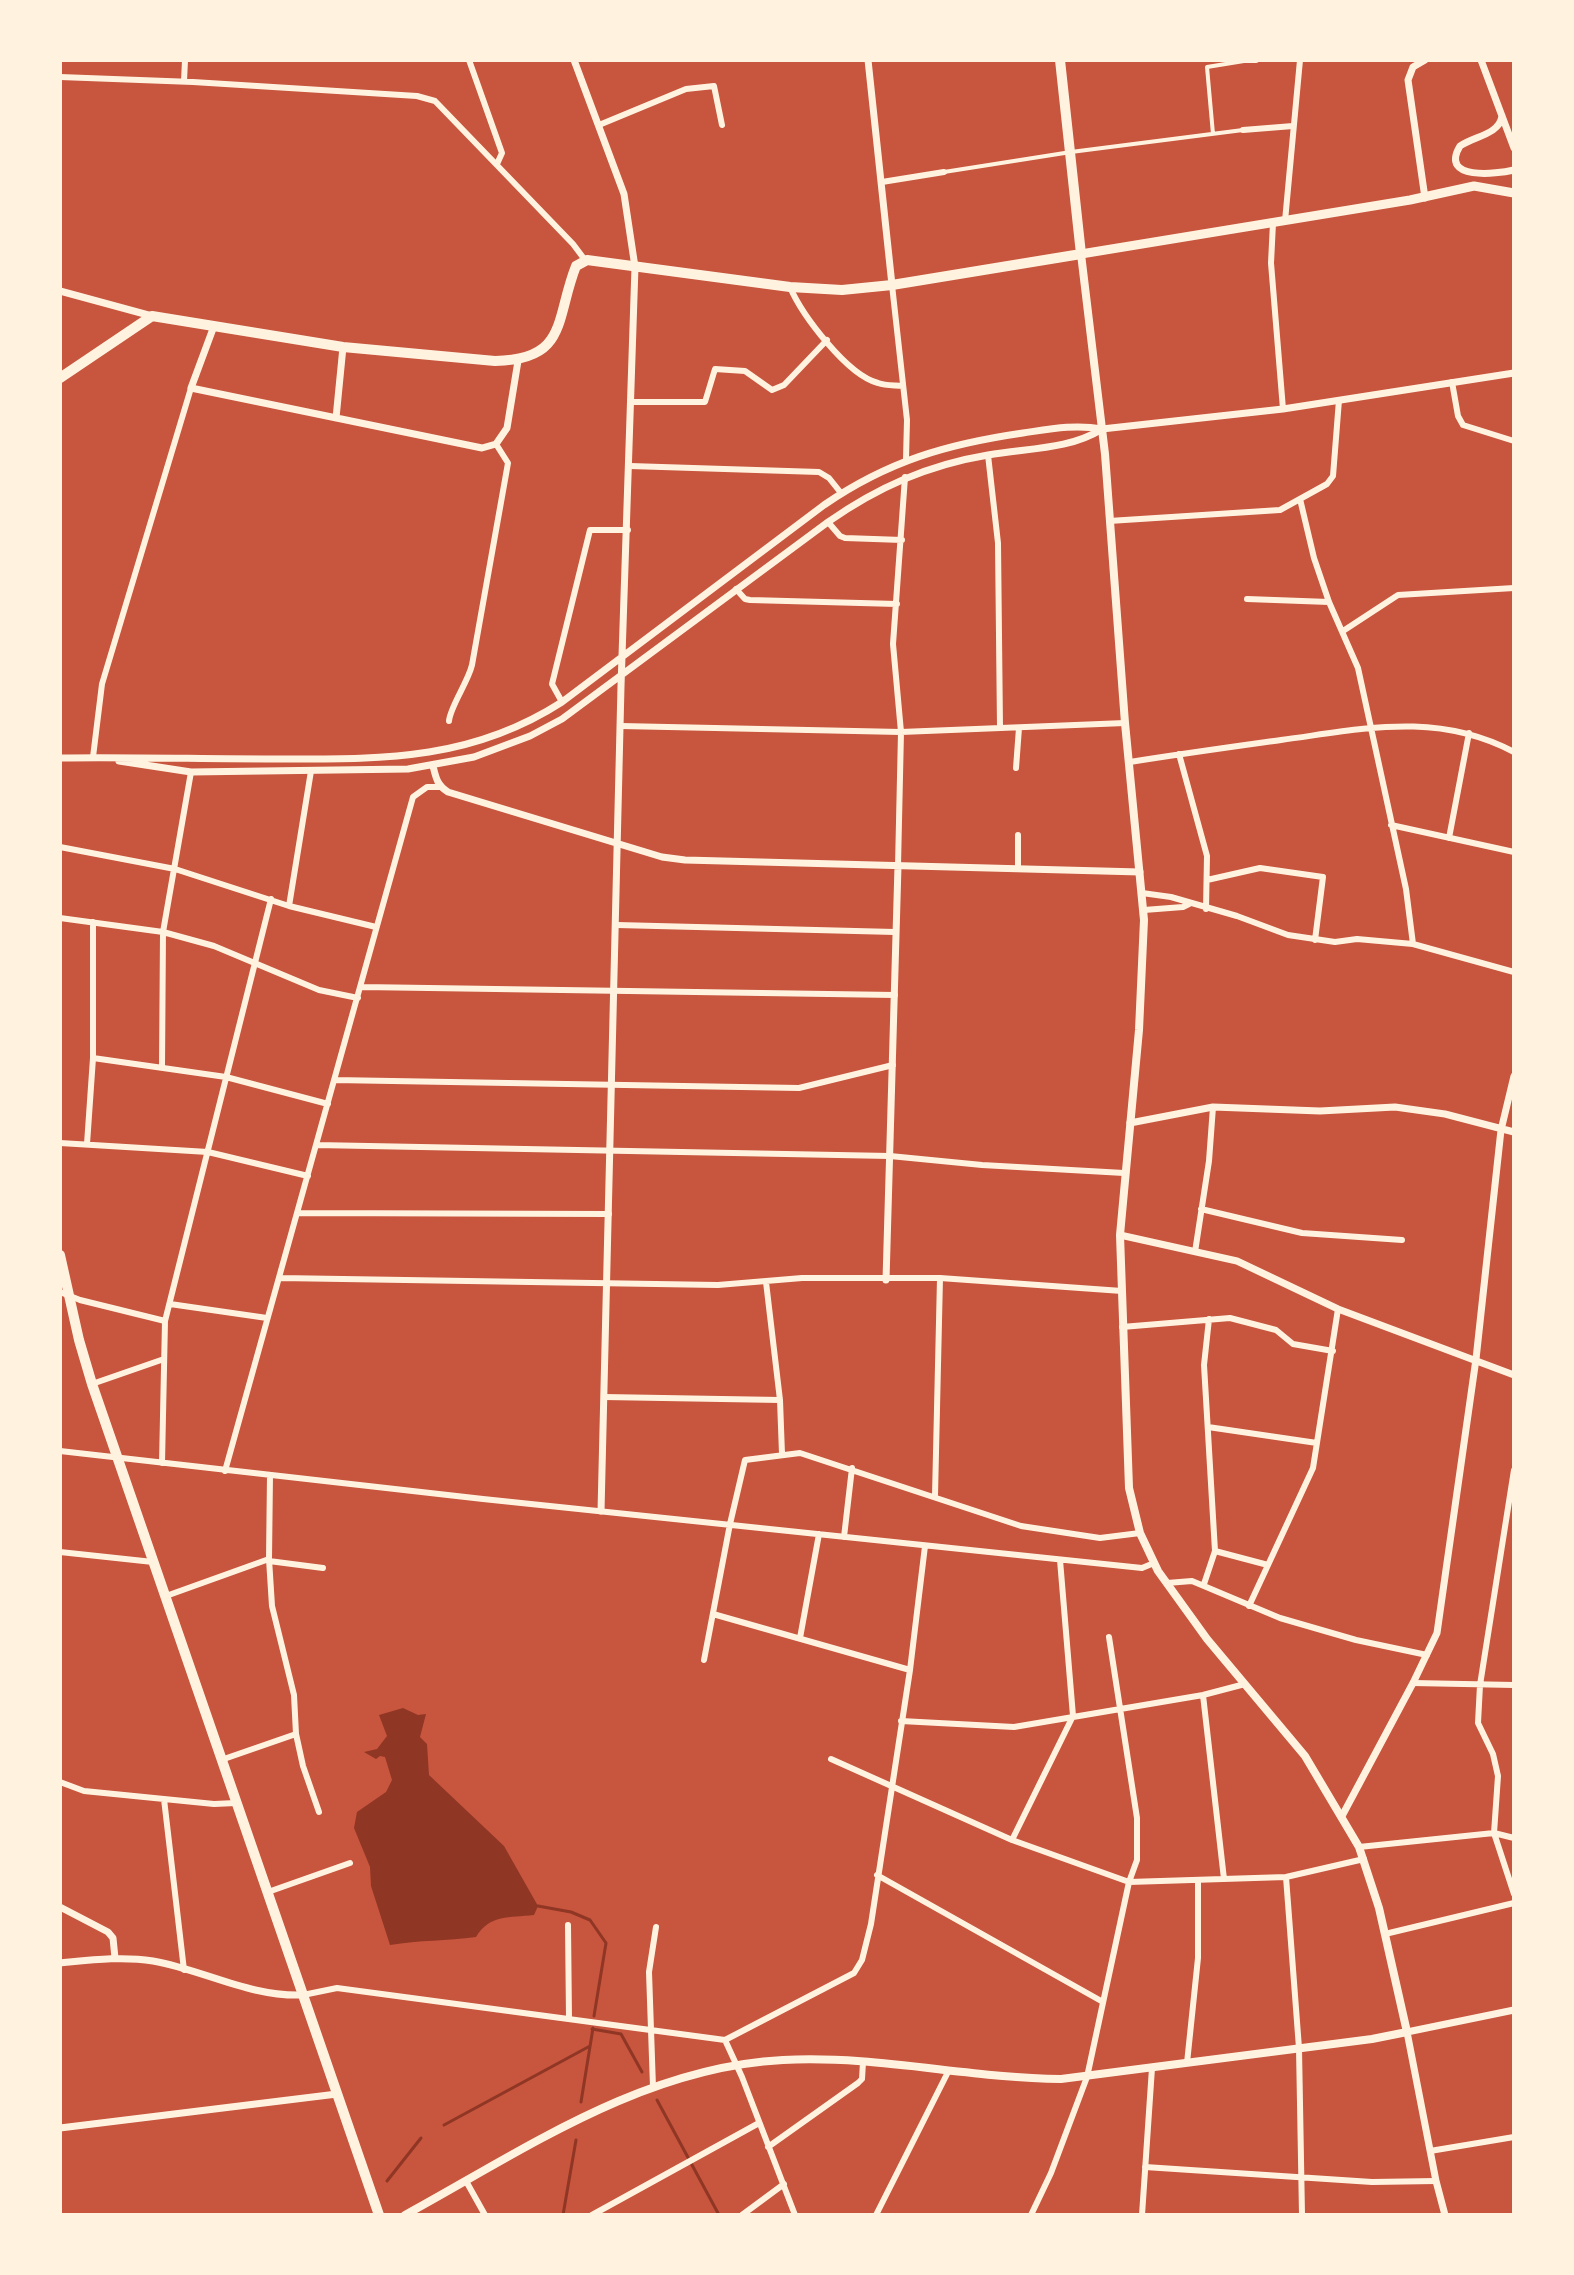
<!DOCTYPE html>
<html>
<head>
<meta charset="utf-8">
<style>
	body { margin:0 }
	#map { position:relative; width:1574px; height:2275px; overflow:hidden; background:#c8553d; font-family:"PT Sans",sans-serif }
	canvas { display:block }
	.frame { position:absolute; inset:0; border:62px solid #fff3e0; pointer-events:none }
</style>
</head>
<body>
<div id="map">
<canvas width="1574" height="2275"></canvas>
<div class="frame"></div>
</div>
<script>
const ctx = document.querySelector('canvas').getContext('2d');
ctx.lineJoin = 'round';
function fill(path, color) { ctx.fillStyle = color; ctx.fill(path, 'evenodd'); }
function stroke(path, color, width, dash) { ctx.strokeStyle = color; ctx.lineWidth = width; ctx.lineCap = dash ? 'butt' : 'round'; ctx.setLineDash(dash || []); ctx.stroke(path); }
fill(new Path2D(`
	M403 1708 418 1715 426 1714 420 1737 427 1744 429 1775 504 1846 538 1906 534 1915C509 1918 490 1914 476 1937 447 1941 419 1940 390 1945L371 1886 370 1867 354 1828 357 1812 386 1792 392 1780 385 1757 380 1756 376 1759 364 1752 377 1749 387 1736 379 1715Z`), '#8f3625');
stroke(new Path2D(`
	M538 1906 571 1912 590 1920 606 1943 594 2016
	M592 2029 621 2034 642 2072
	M657 2100 719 2215
	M581 2102 593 2028
	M444 2125 590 2046
	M387 2181 421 2138
	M563 2215 576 2140`), '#8f3625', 3);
stroke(new Path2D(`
	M1213 134 1207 67 1244 61
	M944 172 1071 152 1243 130`), '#fff3e0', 4);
stroke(new Path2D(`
	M469 60 502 153 497 164
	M1244 60H1256
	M60 77 193 82 417 96 435 101 573 244 585 260
	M184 81 185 60
	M599 125 686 89 714 86 722 125
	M1243 130 1293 126
	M882 182 944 172
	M1285 221 1300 60
	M1273 223 1271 263 1283 409
	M892 285 907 420 906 459
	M790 287C802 315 847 375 878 383 886 386 895 385 903 386
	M1452 382 1458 416 1463 425 1514 441
	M631 402H705L715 369 745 371 772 390 784 385 827 340
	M988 455 998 543 1000 728
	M630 466 819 472 829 478 841 493
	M1300 499 1314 558 1329 602 1358 668 1406 889 1413 944
	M1109 521 1280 510 1327 484 1333 476 1339 400
	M828 522 840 536 845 538 902 540
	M736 589 745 599 750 600 897 604
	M1247 599 1329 602
	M1343 631 1398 595 1514 588
	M562 702 552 684 590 530H628
	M449 721C450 707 468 682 472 665L508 463 496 444
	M621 726 901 732 1125 723
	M1179 754 1207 856 1206 909
	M93 757 102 684 191 388
	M1130 762C1180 754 1231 747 1281 740 1364 729 1436 711 1514 752
	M1016 768 1019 728
	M1391 825 1514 852
	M1449 838 1469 733
	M60 847 175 869 289 906 376 927
	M898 866 901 732 893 644 905 477
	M1018 869V835
	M1207 880 1260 868 1323 877 1315 940
	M1142 893 1171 897 1237 916 1288 935 1335 942 1357 939 1413 944 1514 972
	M289 906 311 771
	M1144 910 1183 907 1189 904
	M60 918 163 932 214 946 319 990 358 998
	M617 925 895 932
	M362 987 895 995
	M93 1058 226 1077 328 1104
	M162 1067 163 932 191 772
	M334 1080 799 1088 893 1065
	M60 1143 208 1152 308 1176
	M87 1144 93 1058V922
	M316 1145 890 1156 982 1165 1124 1173
	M1201 1209 1302 1233 1402 1240
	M297 1213 609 1214
	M1195 1252 1209 1161 1213 1107
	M280 1278 718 1285 802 1278H940L1122 1291
	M766 1282 780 1400 782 1454
	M60 1292 80 1300 165 1321
	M170 1304 267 1318
	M1209 1319 1204 1365 1215 1551 1268 1565
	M1122 1327 1230 1318 1276 1330 1293 1344 1333 1351
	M92 1384 164 1359
	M604 1397 780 1400
	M1208 1427 1317 1443
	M60 1451 483 1499 1142 1568 1154 1563
	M162 1463 165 1321 271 899
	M1514 1470 1480 1685 1478 1723 1493 1754 1498 1776 1494 1833 1514 1894
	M225 1471 413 797 427 787H440
	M270 1475 269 1559 272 1606 294 1695 296 1734 303 1766 319 1812
	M935 1496 940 1278
	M844 1537 852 1468
	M60 1552 153 1562
	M269 1561 323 1568
	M1167 1583 1192 1581 1280 1618 1356 1640 1427 1655
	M1204 1584 1215 1551
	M166 1596 269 1559
	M1249 1606 1313 1468 1338 1309
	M713 1614 910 1670
	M800 1638 819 1534
	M704 1660 730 1524 745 1460 800 1453 1021 1526 1100 1538 1140 1533
	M1413 1683 1514 1685
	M1203 1695 1224 1879
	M901 1721 1014 1727 1203 1695 1245 1684
	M831 1759 1012 1840 1129 1882 1286 1877 1364 1859
	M221 1760 296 1734
	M60 1782 84 1791 214 1804 236 1803
	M164 1799 184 1970
	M1012 1840 1073 1716 1060 1560
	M1359 1847 1494 1833 1514 1838
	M877 1875 1103 2002
	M1286 1877 1299 2048 1302 2215
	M268 1892 350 1863
	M568 1925 569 2019
	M1385 1934 1514 1903
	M303 1995 337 1988 725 2040 854 1973 862 1960 871 1924 910 1670 925 1546
	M725 2040 742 2077 795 2215
	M1187 2063 1198 1958V1880
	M653 2087 649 1972 656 1927
	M768 2147 858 2083 862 2079 863 2062
	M1430 2151 1514 2137
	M1145 2167 1372 2182 1436 2181
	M466 2181 485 2215
	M592 2215 759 2123
	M742 2215 784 2184
	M876 2215 948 2072
	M1031 2215 1051 2173 1087 2077 1129 1882 1137 1860V1818L1109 1637
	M1142 2215 1152 2068`), '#fff3e0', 6);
stroke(new Path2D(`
	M574 60 624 194 635 267 621 686 601 1511
	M868 60 892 285
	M1481 60 1514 148
	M1502 116C1499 135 1474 136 1460 146 1439 181 1497 174 1514 170
	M1425 198 1408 80 1413 67 1425 60
	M60 291 152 316
	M214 326 191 388 482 448 496 444 507 428 518 361
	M336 418 343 347
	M60 758C131 757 202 759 274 759 379 759 469 762 562 702L824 505C888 461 947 444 1023 433 1050 429 1075 424 1102 429L1283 409 1514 373
	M119 761 191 772 408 769 474 757 530 736 562 719 828 522C878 487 928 465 988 455 1026 448 1069 450 1102 429
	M433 766C436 778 437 785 448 792L662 857 685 860 1140 872
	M1130 1123 1213 1107 1320 1111 1395 1107 1445 1114 1514 1132
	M1120 1235 1237 1261 1338 1309 1514 1375
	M886 1280 898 866
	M1342 1816 1413 1683 1437 1633 1476 1359 1501 1130 1514 1076
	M60 1907 108 1932 113 1938 115 1958
	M60 1963C91 1960 122 1956 153 1961 204 1970 249 1997 303 1995
	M60 2128 337 2094
	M1445 2215 1436 2181 1407 2032 1514 2010`), '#fff3e0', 7);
stroke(new Path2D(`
	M405 2215C524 2150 643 2067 783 2060 876 2055 968 2078 1061 2079L1372 2039 1407 2032 1379 1908 1359 1847 1305 1756 1207 1639 1158 1571 1140 1533 1129 1488 1120 1235 1139 1030 1144 920 1125 723 1105 454 1081 254`), '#fff3e0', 8);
stroke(new Path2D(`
	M1081 254 1410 200 1474 186 1514 193`), '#fff3e0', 9);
stroke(new Path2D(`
	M60 378 152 316 343 347 495 361C568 360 555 319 576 266L587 260 790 287 842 290 892 285 1081 254 1060 60
	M60 1255 79 1340 92 1384 379 2215`), '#fff3e0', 10);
</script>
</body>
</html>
